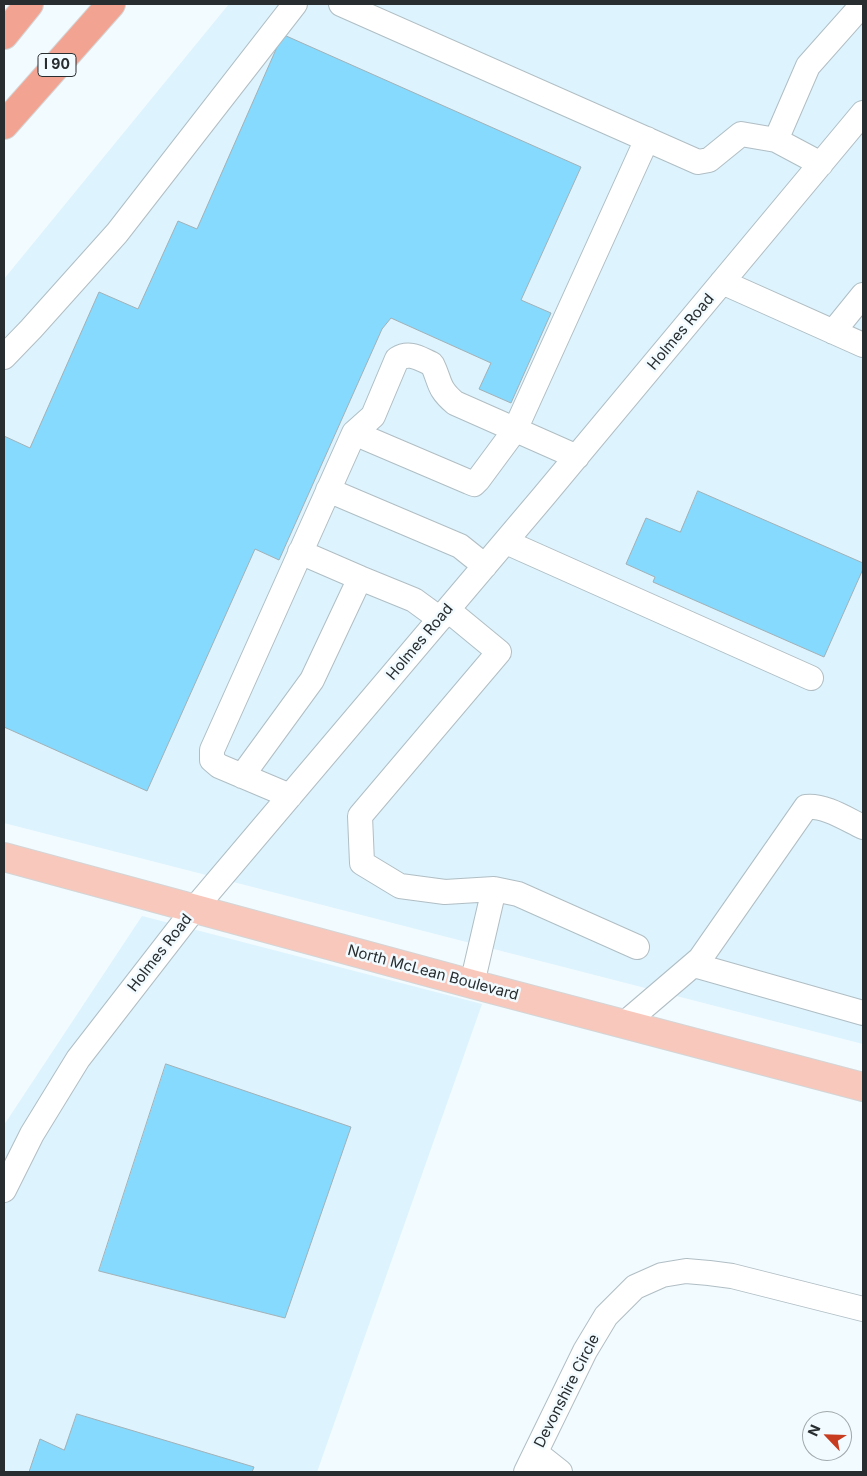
<!DOCTYPE html>
<html>
<head>
<meta charset="utf-8">
<style>
	body { margin:0 }
	#map { position:relative; width:867px; height:1476px; overflow:hidden; background:#f2fbff; font-family:Inter,sans-serif }
	canvas { display:block }
	.frame { position:absolute; inset:0; border:5px solid #282d2f; pointer-events:none }
	.north { position:absolute; left:802px; top:1411px; width:50px; height:50px; box-sizing:border-box; background:#f2fbff; border:1px solid #a1a9ac; border-radius:50%; rotate:294deg; font-size:14px; font-weight:700; line-height:20px; text-align:center; color:#282d2f }
	.north::after { content:''; display:block; margin:auto; width:18px; height:22px; background:#c83d20; clip-path:polygon(50% 0,100% 100%,50% 72%,0 100%) }
</style>
</head>
<body>
<div id="map">
<canvas width="867" height="1476"></canvas>
<div class="frame"></div>
<div class="north">N</div>
</div>
<script>
const ctx = document.querySelector('canvas').getContext('2d');
ctx.lineJoin = 'round';
function fill(path, color) { ctx.fillStyle = color; ctx.fill(path, 'evenodd'); }
function stroke(path, color, width, dash) { ctx.strokeStyle = color; ctx.lineWidth = width; ctx.lineCap = dash ? 'butt' : 'round'; ctx.setLineDash(dash || []); ctx.stroke(path); }
function label(font, color, halo, rows, align = 'center') {
  ctx.font = font + ' Inter,sans-serif'; ctx.lineWidth = 5; ctx.setLineDash([]); ctx.textBaseline = 'middle'; ctx.strokeStyle = halo; ctx.fillStyle = color; for (const [text, x, y, turn = 0] of rows) {
    ctx.save(); ctx.translate(x, y); ctx.rotate((+turn || 0) * Math.PI / 180); ctx.textAlign = isNaN(turn) ? turn : align; if (halo) ctx.strokeText(text, 0, 0); ctx.fillText(text, 0, 0); ctx.restore();
  }
}
fill(new Path2D(`
	M229 4H863V1044L4 823V279Z
	M142 916 482 1004 317 1472H4V1125Z`), '#ddf3fd');
const building = new Path2D(`
	M284 35 581 167 521 300 551 313 511 403 479 389 491 363 391 318 382 329 279 560 255 549 147 791 4 727V436L30 448 99 292 138 309 178 221 197 229 281 38Z
	M698 491 863 563V569L824 657 653 582 655 577 626 564 646 518 680 532Z
	M166 1064 351 1127 285 1318 99 1271Z
	M77 1414 254 1467 252 1472H29L40 1439 64 1450Z`);
fill(building, '#85dafe');
stroke(building, '#a3b1b7', 1);
const minor = new Path2D(`
	M341 4 698 162 709 160 741 134 776 140 808 66 863 4
	M776 140 821 164
	M722 282 863 345
	M833 332 863 295
	M4 357 31 329 117 233 295 4
	M354 433 469 482 474 484 478 480 515 430 647 139
	M328 490 460 546 485 566
	M506 542 811 678
	M300 552 360 578
	M448 610 499 652 360 816 362 863 400 886 445 892 494 889
	M242 776 312 680 360 578 414 600 440 619
	M290 796 219 766 212 760V750L354 433 373 416 397 359C410 351 420 359 432 364 441 382 437 388 455 403L577 457
	M694 965 863 1013
	M472 984 494 889 518 894 637 947
	M624 1024 700 959 806 807C825 805 846 819 863 827
	M4 1190 32 1134 78 1059 195 908 543 497 863 113
	M536 1453 560 1472
	M526 1472 585 1351 606 1316 635 1287 662 1275 686 1271 709 1273 732 1276 863 1309`);
const major = new Path2D(`
	M4 857 472 984 863 1087`);
const highway = new Path2D(`
	M4 35 29 4
	M4 125 111 4`);
stroke(minor, '#b0bec4', 26);
stroke(major, '#d4d5d5', 30);
stroke(highway, '#d4d5d5', 30);
stroke(minor, '#fff', 24);
stroke(major, '#f8c8bd', 28);
stroke(highway, '#f3a391', 28);
for (const [x, y, w] of [
	[57,65,38]
]) { const box = new Path2D(); box.roundRect(x - w / 2, y - 11.5, w, 23, 4); ctx.fillStyle = '#f2fbff'; ctx.fill(box); stroke(box, '#282d2f', 1); }
label('bold 14px', '#282d2f', null, [
	["I 90",57,65]
]);
label('15px', '#282d2f', '#f2fbff', [
	["Holmes Road",681,332,-50],
	["Holmes Road",420,642,-50],
	["Holmes Road",160,953,-52],
	["North McLean Boulevard",433,973,15],
	["Devonshire Circle",567,1391,-63]
]);
</script>
</body>
</html>
